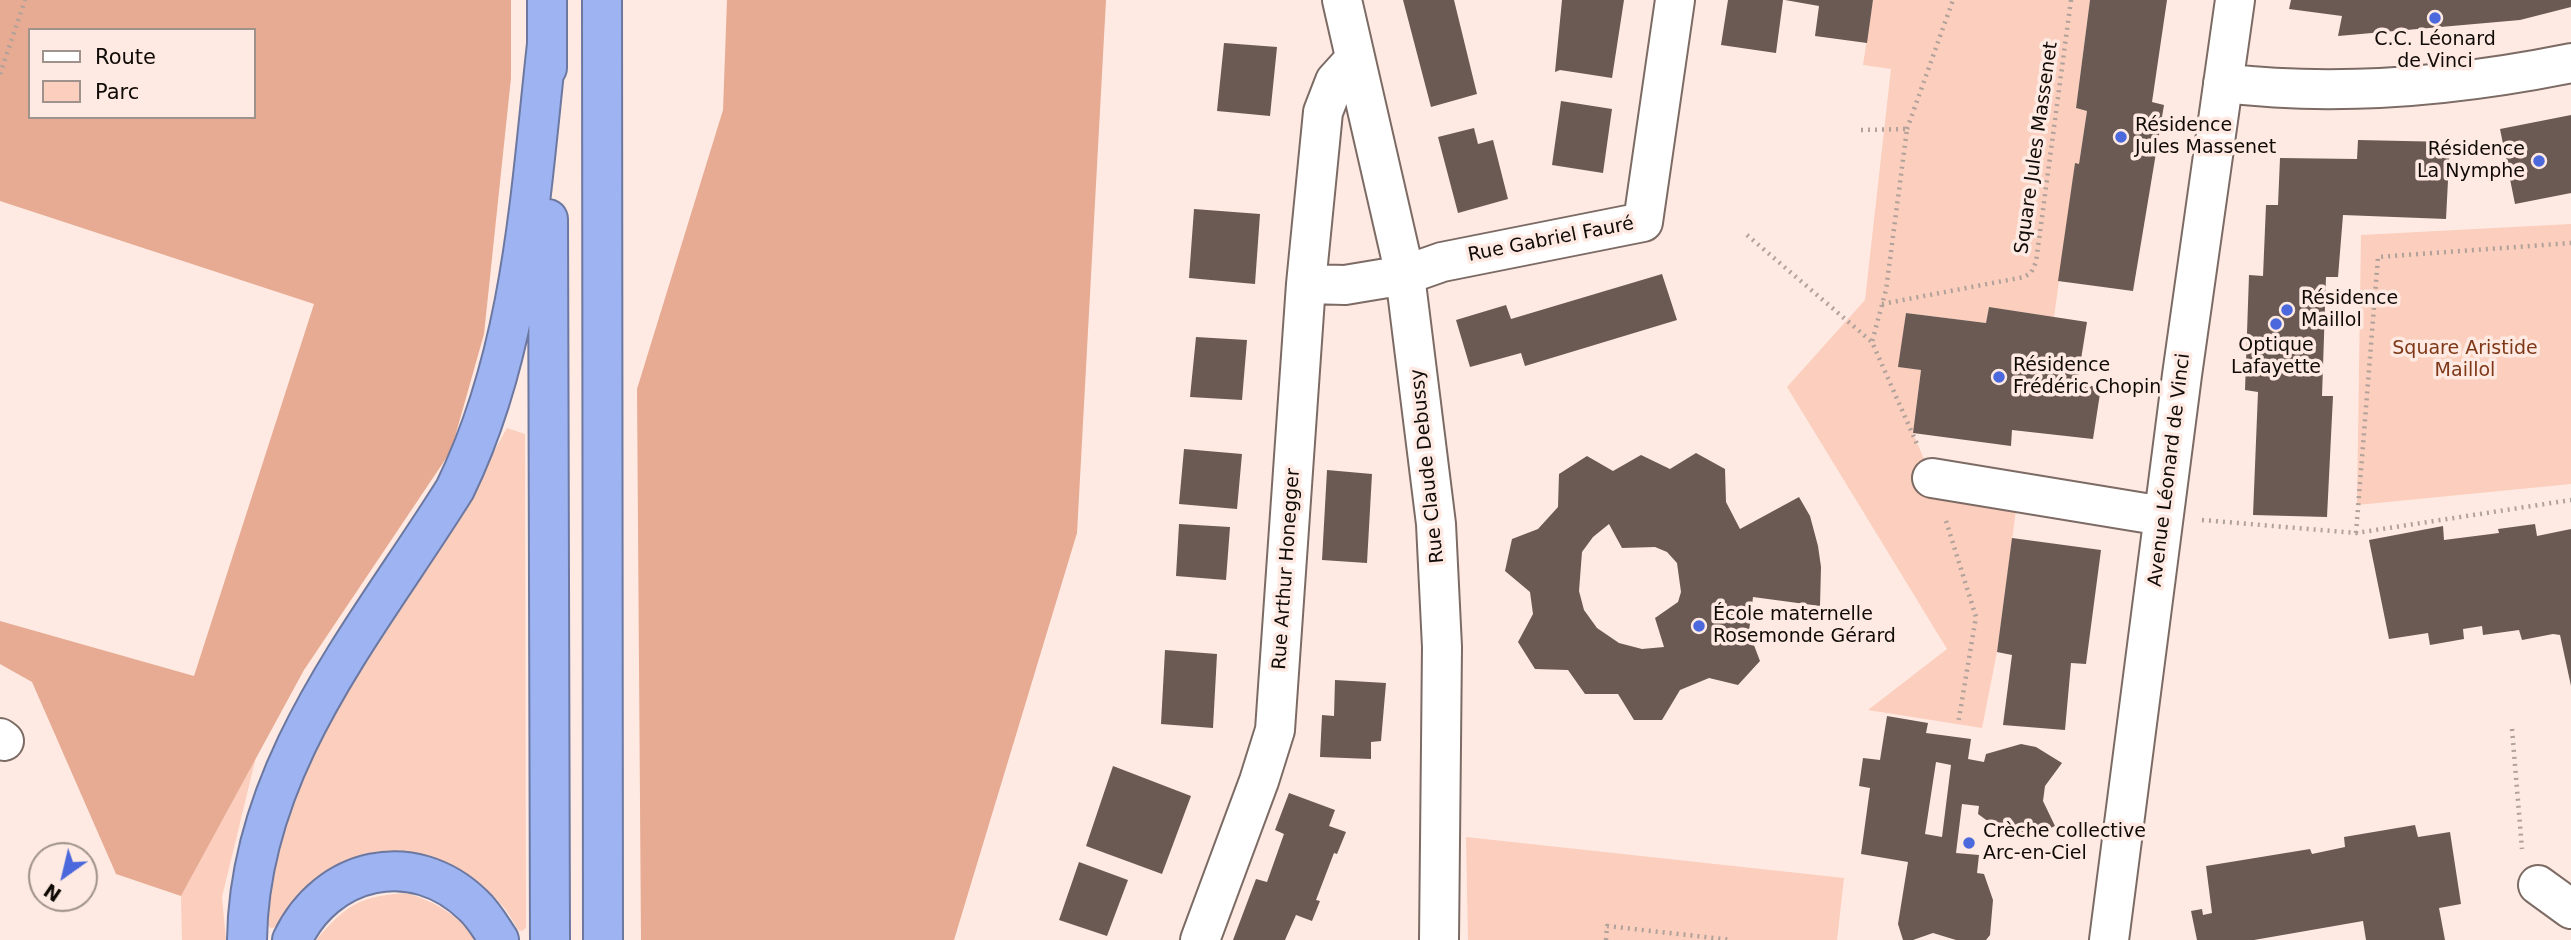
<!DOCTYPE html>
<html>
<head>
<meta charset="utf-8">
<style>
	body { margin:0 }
	#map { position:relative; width:2571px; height:940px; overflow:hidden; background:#feeae2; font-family:"DejaVu Sans",sans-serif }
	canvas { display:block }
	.legend { position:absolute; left:28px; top:28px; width:228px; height:91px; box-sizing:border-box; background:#feeae2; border:2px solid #9f918b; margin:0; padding:9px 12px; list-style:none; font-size:21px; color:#110b08 }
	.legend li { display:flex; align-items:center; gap:14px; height:35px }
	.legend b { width:35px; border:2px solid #9f918b }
	.north { position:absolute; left:28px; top:842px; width:70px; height:70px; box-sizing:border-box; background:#feeae2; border:2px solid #9f918b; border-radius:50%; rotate:214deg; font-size:19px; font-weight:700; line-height:28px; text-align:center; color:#110b08 }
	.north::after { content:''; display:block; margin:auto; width:24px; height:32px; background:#4b68dc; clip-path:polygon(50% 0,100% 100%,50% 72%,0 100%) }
</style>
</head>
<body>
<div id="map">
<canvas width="2571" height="940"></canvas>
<ul class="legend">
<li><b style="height:9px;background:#fff"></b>Route</li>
<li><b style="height:19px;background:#fbcebd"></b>Parc</li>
</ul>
<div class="north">N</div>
</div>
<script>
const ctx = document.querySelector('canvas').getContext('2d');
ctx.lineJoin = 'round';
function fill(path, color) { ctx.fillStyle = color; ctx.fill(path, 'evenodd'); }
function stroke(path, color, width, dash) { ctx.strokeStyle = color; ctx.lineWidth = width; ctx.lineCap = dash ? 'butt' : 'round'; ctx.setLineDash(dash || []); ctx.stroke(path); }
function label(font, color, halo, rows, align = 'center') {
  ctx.font = font + ' "DejaVu Sans",sans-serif'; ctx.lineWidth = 7; ctx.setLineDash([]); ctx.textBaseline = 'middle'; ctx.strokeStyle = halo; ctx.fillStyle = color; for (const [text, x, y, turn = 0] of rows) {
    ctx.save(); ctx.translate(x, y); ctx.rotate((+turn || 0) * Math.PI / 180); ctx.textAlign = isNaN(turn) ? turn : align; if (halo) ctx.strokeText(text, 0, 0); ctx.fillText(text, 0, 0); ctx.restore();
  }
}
fill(new Path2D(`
	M1873 0H2090L2076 108 2087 111 2079 164H2075L2054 317 1989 307 1986 323 1906 313 1899 367 1921 370 1913 433 1932 478 2016 510 1997 652 1982 728 1868 710 1947 649 1787 387 1865 300 1891 69 1863 65Z
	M2571 224V484L2357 505 2361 235Z
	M507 428 525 434 526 928 522 931 518 930C501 894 468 873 432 859L283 922 277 927 271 928 267 925 266 895 298 779 326 725 416 586 469 496Z
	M256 757 222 897 226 940H182L181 896Z
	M1466 837 1844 878 1837 940H1468Z
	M406 893C436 902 458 915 477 940H316C346 905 360 896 406 893Z`), '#fbcebd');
fill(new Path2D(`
	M0 0H511V78L484 334 451 451 304 670 181 896 116 874 32 682 0 664V621L194 676 314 304 0 201ZM30 30H254V117H30Z
	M727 0H1106L1077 533 954 940H641L637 389 723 110Z`), '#e7ab93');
fill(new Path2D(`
	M1403 0H1454L1477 94 1431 107Z
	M1562 0H1624L1612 78 1560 70 1555 72Z
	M1728 0H1783L1776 53 1721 45Z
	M1785 0H1873L1867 43 1815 36 1819 6Z
	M2090 0H2167L2152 102 2164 105 2133 291 2058 281 2075 163 2079 164 2087 111 2076 108Z
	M2291 0H2571V7L2520 20 2338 36 2342 16 2289 9Z
	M1224 43 1277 47 1270 116 1217 111Z
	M1561 101 1612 109 1603 173 1552 165Z
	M2571 115V193L2515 204 2500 129Z
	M1474 128 1478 144 1493 140 1508 199 1458 213 1438 137Z
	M2358 140 2450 142 2446 219 2343 215 2338 277H2326L2322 396H2333L2327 517 2253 515 2258 392 2245 390 2249 275 2263 276 2266 205H2278L2280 158 2357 159Z
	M1194 209 1260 214 1255 284 1189 278Z
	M1662 274 1677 320 1525 366 1521 353 1470 367 1456 320 1506 305 1511 319Z
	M1989 307 2087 322 2077 384 2101 387 2093 439 2012 430 2011 446 1913 433 1921 370 1898 367 1906 313 1986 323Z
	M1196 337 1247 340 1242 400 1190 397Z
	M1184 449 1242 454 1237 509 1179 504Z
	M1696 453 1725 469 1726 502 1740 529 1799 497 1810 516 1818 546 1821 567 1820 606 1753 597 1749 632 1760 661 1738 685 1709 678 1680 690 1662 720H1634L1618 694H1585L1568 670 1535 669 1518 642 1533 614 1530 592 1505 571 1512 539 1538 529 1558 507 1559 474 1587 456 1613 471 1641 455 1670 469ZM1609 524 1622 548 1655 547 1667 552 1677 563 1681 592 1678 602 1655 618 1664 647 1642 649 1619 643 1597 628 1584 610 1579 591 1582 552 1593 537Z
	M1327 470 1372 474 1367 563 1322 560Z
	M1179 524 1230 527 1226 580 1176 576Z
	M2535 524 2537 536 2571 529V686L2560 635 2553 634 2522 640 2519 630 2483 635 2482 626 2463 629 2464 639 2430 645 2428 633 2389 639 2369 540 2443 526 2444 540 2499 533 2498 529Z
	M2012 538 2101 550 2086 664 2071 663 2065 730 2003 725 2012 655 1997 652Z
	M1165 650 1217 654 1213 728 1161 724Z
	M1335 680 1386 683 1381 741 1371 742V759L1320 757 1322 715 1334 716Z
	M1887 716 1928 723 1926 733 1971 739 1968 759 1984 762 1986 754 2021 744 2036 747 2062 763 2045 786 2043 801 2055 826 2035 835H2018L2000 830 1978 814 1979 806 1962 804 1956 853 1979 855 1977 873 1984 874 1993 900 1990 935 1986 940H1956L1933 933 1913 940H1903L1898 924 1908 862 1861 854 1870 788 1859 786 1863 758 1880 760ZM1936 762 1951 765 1942 837 1925 834Z
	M1113 766 1191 796 1162 874 1086 846Z
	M1289 793 1335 810 1329 826 1346 832 1337 854 1334 853 1316 900 1320 901 1312 921 1296 915 1285 940H1233L1256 879 1267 882 1284 834 1275 830Z
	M2415 825 2418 837 2450 832 2461 904 2439 908 2445 940H2366L2363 921 2254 940H2197L2191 911 2202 909 2203 915 2212 913 2206 866 2310 849 2312 854 2345 847 2344 837Z
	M1079 862 1128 880 1107 936 1059 920Z`), '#6b5a53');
const minor = new Path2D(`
	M1342 0 1405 275 1436 524 1442 647 1439 940
	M2223 83C2339 97 2457 86 2571 63
	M1306 284 1345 285 1405 275 1442 262 1643 222 1675 0
	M1932 478 2163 516
	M0 738 4 741
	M2538 885 2571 909
	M1200 940 1259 781 1275 730 1306 284 1323 112 1335 81 1354 60
	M2109 940 2182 375 2235 0`);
const highway = new Path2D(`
	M547 0V68
	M602 0 603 940
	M548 219 550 940
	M247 940C249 766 367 630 455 489 523 349 530 196 547 44
	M292 940C327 867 413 847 473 905 484 915 491 928 499 940`);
stroke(minor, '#7c6b64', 42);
stroke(highway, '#6c78a0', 42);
stroke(new Path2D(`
	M0 74 25 0
	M1907 129 1953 0
	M1861 130 1907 129 1886 290 1872 342
	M1747 235 1872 342 1917 444
	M1882 304 2024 277 2031 273 2036 262 2071 0
	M2202 520 2356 533 2571 500
	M1946 521 1976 617 1958 724
	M2356 533 2378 257 2571 243
	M2512 729 2522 849
	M1606 940 1607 926 1732 940`), '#b0a19a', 4.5, [2, 5]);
stroke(minor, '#fff', 38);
stroke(highway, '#9db3f2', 38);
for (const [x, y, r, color] of [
	[2435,18,7,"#4b68dc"],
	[2121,137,7,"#4b68dc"],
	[2539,161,7,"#4b68dc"],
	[2287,310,7,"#4b68dc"],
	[2276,324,7,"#4b68dc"],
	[1999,377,7,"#4b68dc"],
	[1699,626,7,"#4b68dc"],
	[1969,843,7,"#4b68dc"]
]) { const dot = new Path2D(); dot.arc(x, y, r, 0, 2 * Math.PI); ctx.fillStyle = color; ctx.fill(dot); stroke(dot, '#feeae2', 2.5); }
label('19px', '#110b08', '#feeae2', [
	["C.C. Léonard",2435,40,"center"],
	["de Vinci",2435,62,"center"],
	["Résidence",2135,126],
	["Jules Massenet",2135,148],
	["Résidence",2525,150,"right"],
	["La Nymphe",2525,172,"right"],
	["Résidence",2301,299],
	["Maillol",2301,321],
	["Optique",2276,346,"center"],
	["Lafayette",2276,368,"center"],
	["Résidence",2013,366],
	["Frédéric Chopin",2013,388],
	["École maternelle",1713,615],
	["Rosemonde Gérard",1713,637],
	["Crèche collective",1983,832],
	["Arc-en-Ciel",1983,854]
], 'left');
label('19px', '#110b08', '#feeae2', [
	["Square Jules Massenet",2037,148,-82],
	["Rue Gabriel Fauré",1551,240,-11],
	["Rue Claude Debussy",1428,466,-96],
	["Avenue Léonard de Vinci",2170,470,-83],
	["Rue Arthur Honegger",1287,569,-86]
]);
label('19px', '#7e3818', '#feeae2', [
	["Square Aristide",2465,349],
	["Maillol",2465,371]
]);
</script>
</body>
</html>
